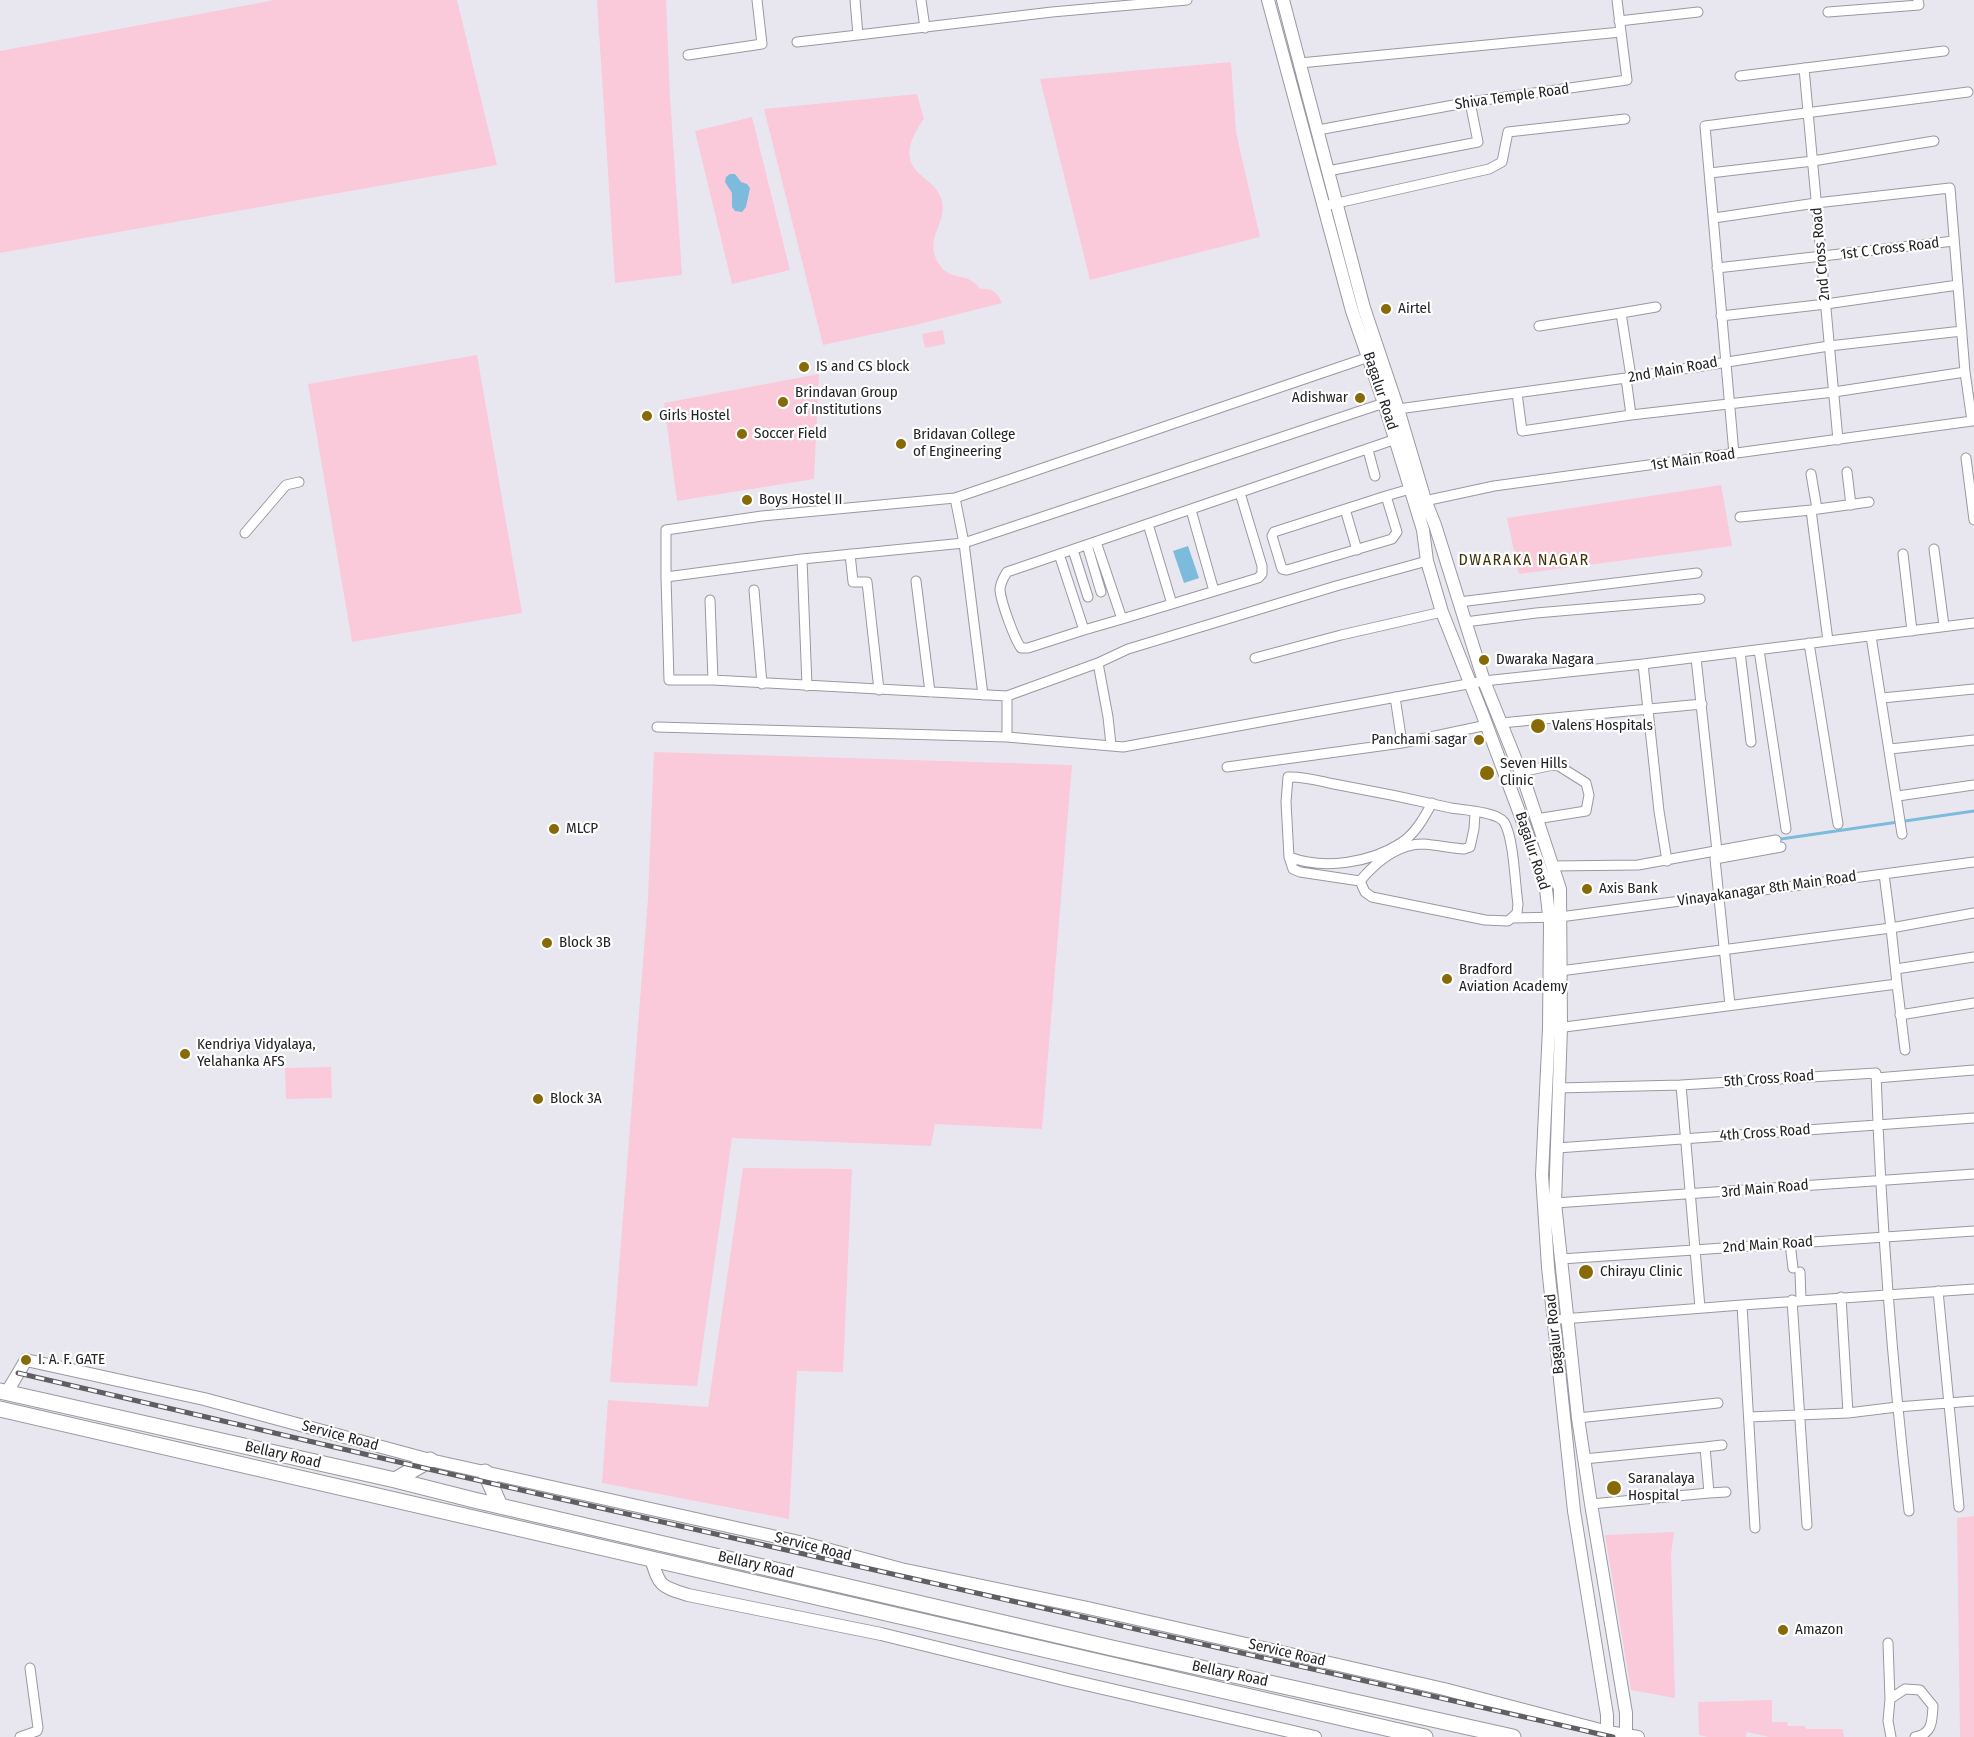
<!DOCTYPE html>
<html>
<head>
<meta charset="utf-8">
<style>
	body { margin:0 }
	canvas { display:block; background:#e8e7f0 }
</style>
</head>
<body>
<canvas width="1974" height="1737"></canvas>
<script>
const ctx = document.querySelector('canvas').getContext('2d');
ctx.lineJoin = 'round';
function fill(path, color) { ctx.fillStyle = color; ctx.fill(path, 'evenodd'); }
function stroke(path, color, width, dash) { ctx.strokeStyle = color; ctx.lineWidth = width; ctx.lineCap = dash ? 'butt' : 'round'; ctx.setLineDash(dash || []); ctx.stroke(path); }
function label(font, color, halo, rows, align = 'center') {
  ctx.font = font + ' "Fira Sans Condensed",sans-serif'; ctx.lineWidth = 4.5; ctx.setLineDash([]); ctx.textBaseline = 'middle'; ctx.strokeStyle = halo; ctx.fillStyle = color; for (const [text, x, y, turn = 0] of rows) {
    ctx.save(); ctx.translate(x, y); ctx.rotate((+turn || 0) * Math.PI / 180); ctx.textAlign = isNaN(turn) ? turn : align; if (halo) ctx.strokeText(text, 0, 0); ctx.fillText(text, 0, 0); ctx.restore();
  }
}
fill(new Path2D(`
	M275 0H457L497 165 0 253V51Z
	M597 0H666L670 97 682 275 615 283Z
	M1231 62 1236 132 1260 237 1090 280 1040 79Z
	M917 94 924 119C911 137 900 159 922 176 931 184 939 189 942 201 947 225 923 238 939 264 951 283 967 270 980 289 991 288 998 292 1002 303L915 325 823 345 764 109Z
	M752 117 790 270 732 284 695 131Z
	M943 330 945 344 925 348 922 334Z
	M477 355 522 613 352 642 308 384Z
	M819 374 814 479 677 501 664 403Z
	M1721 485 1732 546 1519 574 1507 518Z
	M654 752 1072 765 1042 1129 935 1124 931 1146 732 1138 697 1386 610 1382 648 898Z
	M331 1067 332 1098 286 1099 285 1068Z
	M743 1168 852 1169 843 1372 797 1371 789 1519 602 1483 608 1400 708 1407Z
	M1974 1516V1737H1960L1957 1518Z
	M1674 1532 1671 1555 1675 1698 1631 1690 1605 1535Z
	M1772 1700V1722H1787L1788 1726H1805L1806 1729H1843L1844 1737H1769L1747 1732 1746 1737H1708L1699 1735 1698 1702Z`), '#facadb');
fill(new Path2D(`
	M730 174H735L741 182 747 184 750 188 746 207 742 212 735 211 732 207V193L725 182 726 177Z
	M1188 546 1199 578 1184 583 1173 551Z`), '#7dbbdc');
stroke(new Path2D(`
	M1781 839 1974 811`), '#7dbbdc', 3);
const minor = new Path2D(`
	M921 0 925 28
	M1828 12 1919 5 1918 0
	M1619 21 1698 12
	M858 35 1052 12 1187 0
	M797 42 858 35 855 0
	M688 55 762 44 757 0
	M1300 63 1621 32
	M1804 68 1838 440
	M1740 76 1944 51
	M1318 130 1470 102 1627 80 1617 0
	M1328 171 1478 142 1470 102
	M1710 173 1813 161 1934 141
	M1324 206 1489 169 1502 162 1508 132 1625 119
	M1714 218 1816 203 1950 188 1965 372
	M1717 268 1954 241
	M1621 313 1656 307
	M1721 316 1826 304 1958 285
	M1539 326 1621 313 1631 377
	M1517 393 1522 431 1631 415
	M1395 412 1398 409 1626 378 1829 346 1962 331
	M1368 450 1375 476
	M1734 454 1705 126 1968 92
	M1966 458 1974 520
	M1847 472 1851 505
	M1811 474 1817 509
	M1386 496 1274 532 1272 536 1282 569 1287 570 1392 539 1397 532 1386 496 1410 489
	M955 498 1369 357
	M1420 502 1494 486 1972 421 1965 372 1834 392 1631 415 1626 378
	M1345 509 1357 550
	M1191 510 1214 591
	M1811 510 1869 502
	M1740 517 1811 510 1828 641
	M1148 524 1172 604
	M245 533 286 485 299 482
	M1096 542 1122 619 1258 578 1262 574V566L1240 493
	M1087 545 1101 592
	M1934 549 1944 626
	M1073 550 1088 597
	M850 554 853 582H867L879 690
	M1059 554 1084 630 1028 648H1021C1014 638 1001 602 1000 590 1000 583 1004 577 1007 572L1396 439
	M1903 554 1912 631
	M802 559 807 686
	M666 577 669 680H713L1007 696
	M916 581 930 692
	M754 590 762 684
	M710 600 713 680
	M1459 602 1697 573
	M1465 622 1536 613 1700 599
	M1084 630 1122 619
	M1871 636 1902 834
	M1809 643 1838 824
	M1759 650 1786 829
	M1740 652 1751 742
	M1255 658 1341 635 1442 612
	M1696 658 1717 851
	M1098 663 1108 717 1111 745
	M983 695 964 543 802 559 666 577V530L762 516 955 498 964 543 1384 403
	M1395 697 1402 743
	M1882 698 1974 689
	M1501 723 1702 704
	M657 727 1007 737 1123 747 1484 681 1643 664
	M1007 737V696L1098 663 1128 649 1336 586 1427 561
	M1890 749 1974 740
	M1227 767 1402 743 1487 725
	M1521 772 1553 765 1559 766 1586 783 1589 795 1586 811 1536 819
	M1898 796 1974 785
	M1432 803C1424 818 1415 834 1401 843 1370 863 1324 870 1289 857L1286 802 1288 777C1303 776 1319 781 1334 784 1373 791 1412 799 1451 808 1464 810 1497 812 1504 822 1514 838 1515 885 1518 904L1517 913 1508 921 1485 920 1372 897 1365 892 1360 881C1375 863 1397 844 1423 844 1436 845 1451 848 1464 849L1470 847 1474 829 1475 813
	M1289 857 1293 869 1300 872 1360 881
	M1667 861 1659 811 1643 664 1974 623
	M1552 866 1638 865 1776 840
	M1884 874 1891 928 1974 913
	M1513 918 1560 917 1974 862
	M1896 969 1974 957
	M1560 971 1891 928 1897 984
	M1730 1005 1715 859 1781 847
	M1900 1015 1974 1003
	M1557 1028 1897 984 1905 1050
	M1876 1078 1974 1070
	M1681 1085 1700 1308
	M1558 1088 1681 1085 1876 1073C1881 1219 1892 1365 1909 1511
	M1557 1148 1974 1118
	M1555 1203 1974 1174
	M1790 1243 1793 1268
	M1561 1259 1974 1231
	M1800 1272 1801 1299
	M1938 1291 1959 1507
	M1841 1297 1848 1413
	M1792 1300 1807 1525
	M1742 1305 1974 1289
	M1562 1319 1742 1305 1755 1528
	M1749 1417 1848 1413 1897 1407 1974 1401
	M1578 1418 1718 1403
	M1705 1447 1722 1445
	M1584 1459 1705 1447 1709 1493 1591 1504
	M1709 1493 1726 1492
	M1888 1643 1890 1699
	M20 1737 37 1731 38 1728 30 1668
	M1891 1737 1888 1721 1890 1699 1905 1689 1920 1690 1933 1706C1932 1720 1933 1734 1915 1737`);
const secondary = new Path2D(`
	M1268 0 1352 311 1384 403 1423 530 1427 561 1442 612 1482 713 1545 881 1550 923 1549 1028 1542 1175 1548 1267 1574 1511 1607 1715V1737
	M1283 0 1364 308 1398 409 1425 500 1435 525 1484 681 1525 783 1560 889 1561 1027 1555 1203 1578 1418 1591 1504 1626 1713V1737
	M7 1392 26 1360 204 1399 430 1460 804 1543 901 1569 1088 1608 1444 1689 1608 1732 1638 1737
	M651 1559C660 1587 660 1586 688 1595L881 1634 1068 1680 1315 1737`);
const trunk = new Path2D(`
	M0 1391 395 1480 474 1500 1112 1648 1513 1737
	M0 1409 1425 1737
	M485 1472 500 1506
	M395 1480 430 1460`);
stroke(minor, '#9a98a0', 11);
stroke(secondary, '#9a98a0', 14);
stroke(trunk, '#9a98a0', 17);
stroke(minor, '#fff', 9);
stroke(secondary, '#fff', 12);
stroke(trunk, '#fff', 15);
const rail = new Path2D(`
	M18 1373 437 1471 1613 1737`);
stroke(rail, '#5f5e63', 5);
stroke(rail, '#fff', 3, [9]);
for (const [x, y, r, color] of [
	[1386,309,6,"#876906"],
	[804,367,6,"#876906"],
	[1360,398,6,"#876906"],
	[783,402,6,"#876906"],
	[647,416,6,"#876906"],
	[742,434,6,"#876906"],
	[901,444,6,"#876906"],
	[747,500,6,"#876906"],
	[1484,660,6,"#876906"],
	[1538,726,8,"#876906"],
	[1479,740,6,"#876906"],
	[1487,773,8,"#876906"],
	[554,829,6,"#876906"],
	[1587,889,6,"#876906"],
	[547,943,6,"#876906"],
	[1447,979,6,"#876906"],
	[185,1054,6,"#876906"],
	[538,1099,6,"#876906"],
	[1586,1272,8,"#876906"],
	[26,1360,6,"#876906"],
	[1614,1488,8,"#876906"],
	[1783,1630,6,"#876906"]
]) { const dot = new Path2D(); dot.arc(x, y, r, 0, 2 * Math.PI); ctx.fillStyle = color; ctx.fill(dot); stroke(dot, '#fff', 2); }
label('15px', '#242326', '#fff', [
	["Shiva Temple Road",1512,97,-8],
	["1st C Cross Road",1890,249,-7],
	["2nd Cross Road",1821,254,-95],
	["2nd Main Road",1673,370,-10],
	["Bagalur Road",1380,391,72],
	["1st Main Road",1693,460,-8],
	["Bagalur Road",1532,851,72],
	["Vinayakanagar 8th Main Road",1767,889,-8],
	["5th Cross Road",1769,1079,-4],
	["4th Cross Road",1765,1133,-4],
	["3rd Main Road",1765,1189,-5],
	["2nd Main Road",1768,1245,-4],
	["Bagalur Road",1555,1334,-96],
	["Service Road",340,1436,15],
	["Bellary Road",283,1455,13],
	["Service Road",813,1547,14],
	["Bellary Road",756,1565,13],
	["Service Road",1287,1653,13],
	["Bellary Road",1230,1674,12]
]);
label('15px', '#242326', '#fff', [
	["Airtel",1398,309],
	["IS and CS block",816,367],
	["Brindavan Group",795,393],
	["of Institutions",795,410],
	["Adishwar",1348,398,"right"],
	["Girls Hostel",659,416],
	["Soccer Field",754,434],
	["Bridavan College",913,435],
	["of Engineering",913,452],
	["Boys Hostel II",759,500],
	["Dwaraka Nagara",1496,660],
	["Valens Hospitals",1552,726],
	["Panchami sagar",1467,740,"right"],
	["Seven Hills",1500,764],
	["Clinic",1500,781],
	["MLCP",566,829],
	["Axis Bank",1599,889],
	["Block 3B",559,943],
	["Bradford",1459,970],
	["Aviation Academy",1459,987],
	["Kendriya Vidyalaya,",197,1045],
	["Yelahanka AFS",197,1062],
	["Block 3A",550,1099],
	["Chirayu Clinic",1600,1272],
	["I. A. F. GATE",38,1360],
	["Saranalaya",1628,1479],
	["Hospital",1628,1496],
	["Amazon",1795,1630]
], 'left');
ctx.letterSpacing = '1.5px';
label('16px', '#42340a', '#fff', [
	["DWARAKA NAGAR",1524,561]
]);
ctx.letterSpacing = '0px';
</script>
</body>
</html>
